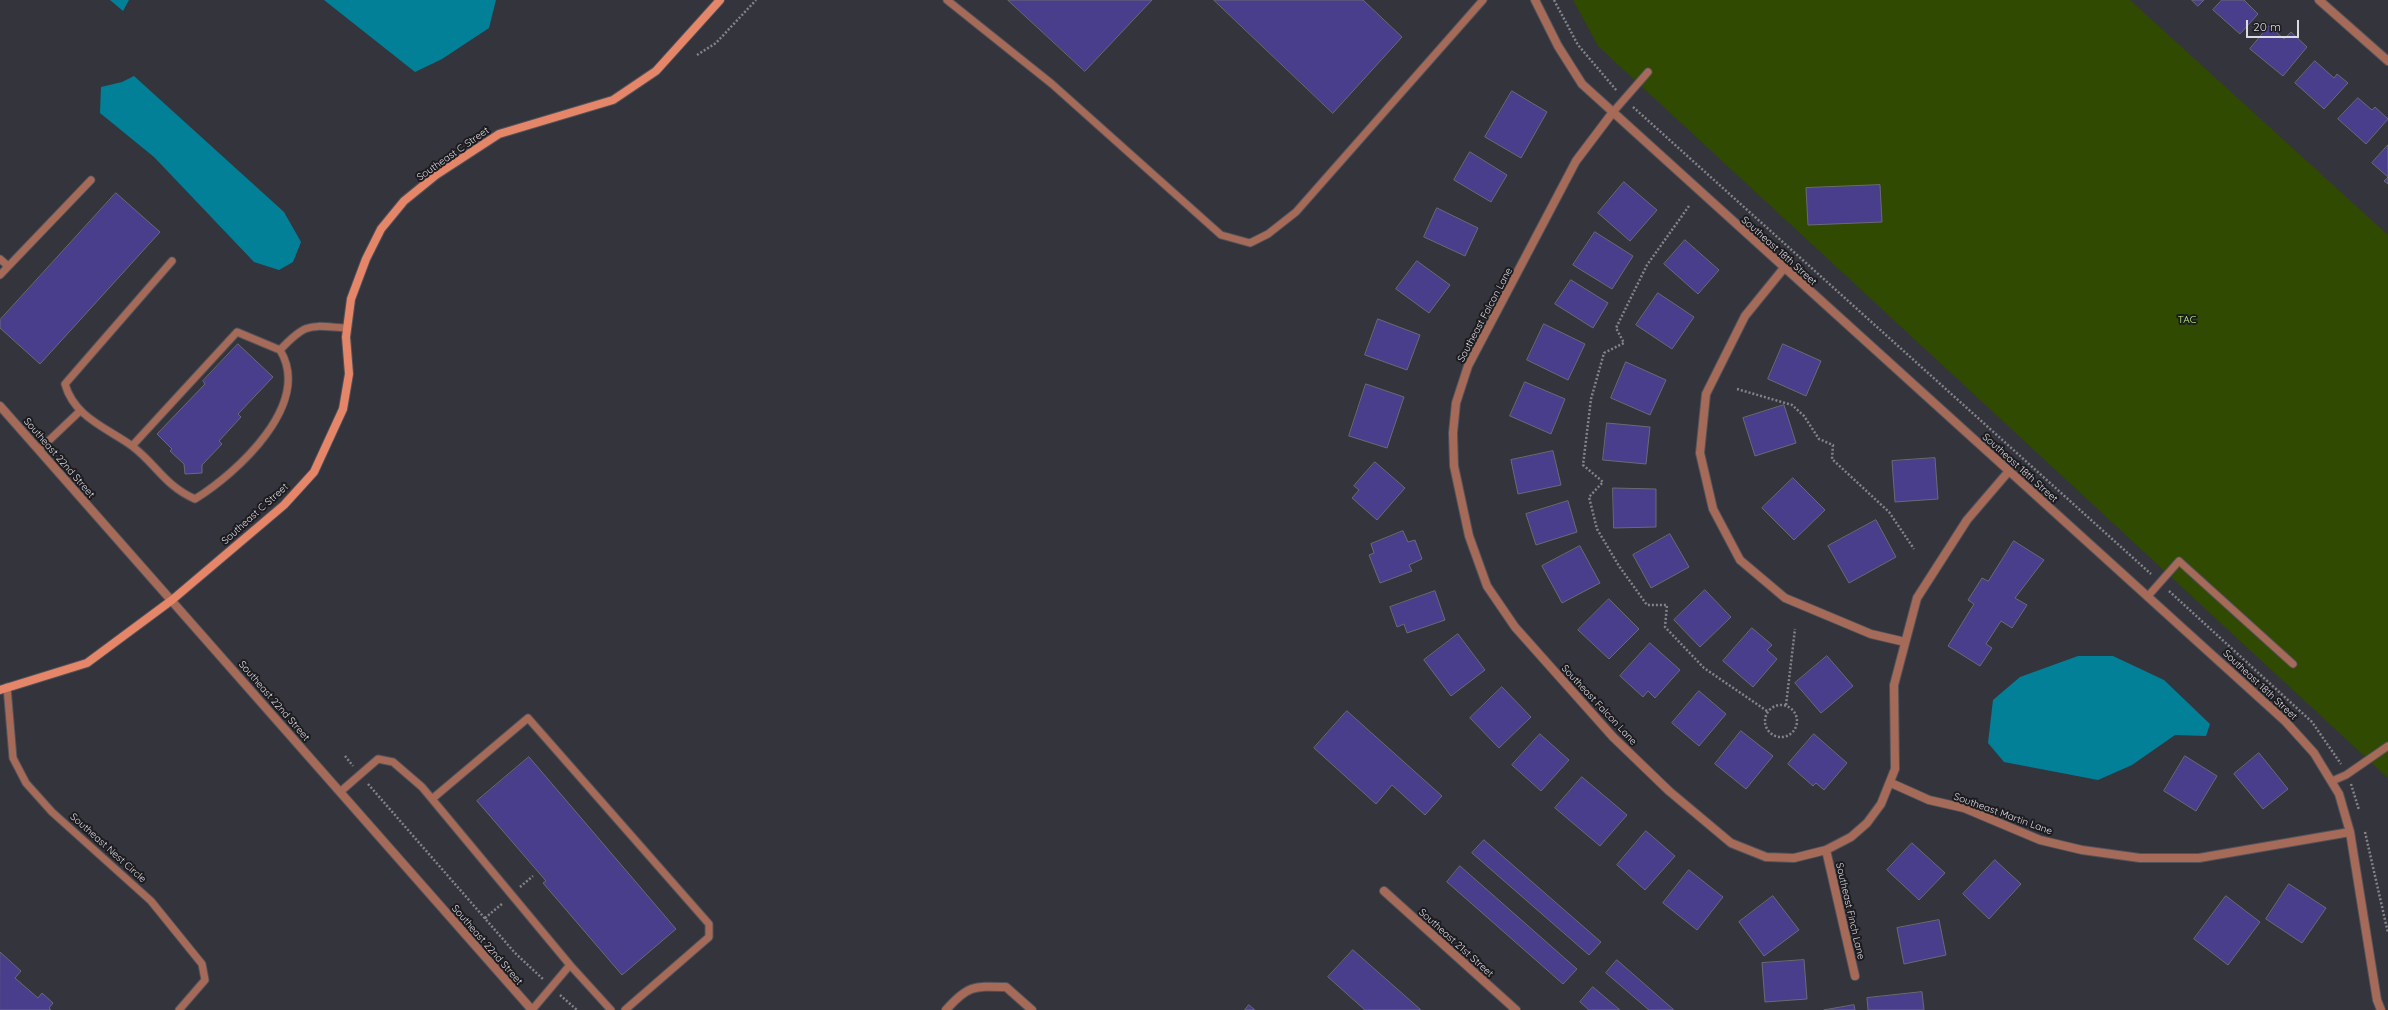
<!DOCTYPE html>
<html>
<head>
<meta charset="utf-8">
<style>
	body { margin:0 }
	#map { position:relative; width:2388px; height:1010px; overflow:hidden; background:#34343d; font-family:Quicksand,sans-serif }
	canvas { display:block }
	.scale { position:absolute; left:2246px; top:20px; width:53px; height:18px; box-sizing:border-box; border:2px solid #dbdbe1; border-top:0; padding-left:5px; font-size:12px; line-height:14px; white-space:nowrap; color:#dbdbe1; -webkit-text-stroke:3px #1c1c20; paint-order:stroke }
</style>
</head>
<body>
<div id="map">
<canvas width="2388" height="1010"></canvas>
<div class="scale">20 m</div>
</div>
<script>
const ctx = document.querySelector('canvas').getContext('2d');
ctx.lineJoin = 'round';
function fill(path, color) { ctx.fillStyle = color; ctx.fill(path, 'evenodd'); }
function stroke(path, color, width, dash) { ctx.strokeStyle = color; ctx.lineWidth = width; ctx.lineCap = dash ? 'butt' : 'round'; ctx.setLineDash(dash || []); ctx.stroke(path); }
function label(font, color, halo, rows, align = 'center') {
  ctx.font = font + ' Quicksand,sans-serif'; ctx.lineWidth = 4; ctx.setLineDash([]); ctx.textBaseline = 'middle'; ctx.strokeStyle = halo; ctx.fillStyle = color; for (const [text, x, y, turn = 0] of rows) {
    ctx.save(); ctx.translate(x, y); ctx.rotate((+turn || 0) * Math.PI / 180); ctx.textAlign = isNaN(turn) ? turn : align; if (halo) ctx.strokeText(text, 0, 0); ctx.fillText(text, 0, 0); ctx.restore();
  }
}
fill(new Path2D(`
	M1573 0H2130L2388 235V778L1598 46Z`), '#314a02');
fill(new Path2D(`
	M110 0H129L123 11Z
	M324 0H496L489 28 442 59 415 72Z
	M134 76 284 212 301 242 293 262 279 270 254 262 154 157 100 113 101 87 122 82Z
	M2078 656H2113L2164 680 2210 724 2206 736 2175 735 2132 765 2098 780 2004 762 1988 743 1993 700 2020 677Z`), '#028098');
const building = new Path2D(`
	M1008 0H1152L1085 71Z
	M1214 0H1363L1402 37 1333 113Z
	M2192 0H2204L2198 6Z
	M2222 0H2244L2258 14 2240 34 2213 10Z
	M2269 26 2284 39 2291 32 2307 47 2283 76 2250 49Z
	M2315 61 2334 78 2337 74 2348 83 2324 109 2295 83Z
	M1512 91 1547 112 1521 158 1485 137Z
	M2358 98 2372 110 2375 107 2388 119 2366 144 2338 119Z
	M2388 145V184L2384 181 2388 177 2372 163Z
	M1470 152 1507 175 1491 202 1454 180Z
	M1624 182 1657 210 1630 241 1598 213Z
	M1880 185 1882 222 1808 225 1806 188Z
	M116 193 160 232 40 364 0 328V320Z
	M1437 208 1478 228 1465 256 1424 237Z
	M1595 232 1633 256 1612 289 1573 265Z
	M1685 240 1719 270 1698 294 1664 264Z
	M1417 261 1450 285 1429 313 1396 289Z
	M1571 280 1608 303 1593 328 1555 304Z
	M1658 293 1694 317 1672 349 1636 325Z
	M1378 319 1420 335 1407 370 1365 355Z
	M1544 324 1585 344 1568 380 1527 360Z
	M238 344 273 377 238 414 241 417 219 441 222 444 202 465V473L185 474 184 464 170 451 172 449 157 434 205 384 203 381Z
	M1783 344 1821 361 1806 396 1768 379Z
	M1626 362 1666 380 1650 415 1611 398Z
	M1525 382 1565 399 1551 434 1510 416Z
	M1366 384 1404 397 1387 448 1349 436Z
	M1784 405 1796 443 1755 456 1743 418Z
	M1607 423 1650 427 1646 464 1603 460Z
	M1553 451 1561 485 1518 494 1511 460Z
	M1935 458 1938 499 1895 502 1892 461Z
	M1375 462 1405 488 1377 520 1352 498 1359 490 1354 486Z
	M1793 478 1825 510 1794 540 1762 508Z
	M1613 488 1656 489V527L1614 528Z
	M1568 501 1577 532 1536 545 1526 514Z
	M1876 520 1896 557 1849 583 1828 546Z
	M1403 531 1408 542 1415 540 1422 559 1409 565 1412 571 1380 583 1369 555 1374 553 1371 544Z
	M1670 534 1689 567 1651 588 1633 555Z
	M2014 541 2044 560 2015 598 2027 605 2012 628 2001 621 1986 644 1992 648 1980 666 1948 646 1974 604 1968 600 1982 578 1988 581Z
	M1580 546 1600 583 1562 603 1542 566Z
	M1705 590 1731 617 1700 647 1674 620Z
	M1435 591 1445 620 1407 633 1404 624 1397 627 1390 607Z
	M1609 599 1639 629 1609 659 1578 630Z
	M1752 628 1772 645 1767 650 1777 659 1753 687 1723 661Z
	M1458 634 1485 670 1451 696 1424 660Z
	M1650 643 1680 670 1655 698 1648 691 1643 697 1620 676Z
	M1827 656 1853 686 1821 713 1795 683Z
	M1502 687 1531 717 1499 748 1470 718Z
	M1699 691 1726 714 1699 746 1672 723Z
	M1347 711 1442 796 1425 815 1392 785 1376 804 1314 748Z
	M1741 731 1773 756 1746 789 1715 764Z
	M1540 734 1569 760 1541 791 1512 765Z
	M1814 734 1847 763 1824 790 1816 783 1813 786 1788 764Z
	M2259 753 2288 789 2263 809 2234 774Z
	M2185 756 2217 776 2196 811 2164 791Z
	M529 757 676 929 622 975 543 883 546 881 477 801Z
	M1582 777 1627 815 1600 846 1555 808Z
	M1646 831 1675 856 1645 890 1617 865Z
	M1484 840 1601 942 1589 955 1472 853Z
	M1912 843 1945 873 1919 900 1887 870Z
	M1995 860 2021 884 1989 919 1963 894Z
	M1460 866 1577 969 1563 984 1447 882Z
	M1689 870 1723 897 1697 930 1663 903Z
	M2289 884 2326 908 2302 943 2266 919Z
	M1773 896 1799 930 1764 956 1739 922Z
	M2226 896 2260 922 2228 965 2194 939Z
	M1939 920 1946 955 1904 964 1897 928Z
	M1353 950 1421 1010H1365L1328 977Z
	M0 952 21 971 15 978 38 998 42 993 53 1003 49 1008 51 1010H0Z
	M1617 960 1674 1010H1649L1606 973Z
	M1804 960 1807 999 1765 1002 1762 963Z
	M1593 987 1620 1010H1589L1580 1002Z
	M1922 992 1924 1010H1868L1867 998Z
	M1249 1005 1255 1010H1245Z
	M1854 1005 1855 1010H1824Z`);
fill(building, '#483e8b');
stroke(building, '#6a6a74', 1);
const lane = new Path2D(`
	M947 0 1052 84 1221 235 1250 243 1268 234 1296 212 1483 0
	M1613 112 1648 72
	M0 259 8 266
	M172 261 65 384C74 417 107 428 132 446 156 464 165 486 195 499 237 473 313 404 280 350 307 321 310 326 347 328
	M0 275 91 180
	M132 446 237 332 280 350
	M39 450 80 411
	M2148 596 2179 561 2293 664
	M7 687 13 758 26 783 52 812 151 901 202 964 205 980 179 1010
	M2332 781 2346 775 2388 746
	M340 792 378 759 393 762 422 787 570 965 532 1010
	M432 799 528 718 709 924V937L625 1010
	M570 965 611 1010`);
const street = new Path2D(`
	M1535 0 1558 46 1582 84 2285 721 2314 753 2339 794 2350 832 2377 1000 2381 1010
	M2319 0 2388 61
	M1613 112 1576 161 1468 366 1456 403 1453 433 1454 466 1469 536 1487 586 1515 627 1613 737 1669 791 1731 843 1766 857 1794 858 1826 850 1851 837 1867 823 1881 804 1895 769 1894 685 1917 598 1967 520 2009 471
	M1784 268 1745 316 1706 394 1700 453 1713 509 1740 560 1785 598 1871 634 1905 642
	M0 406 532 1010
	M1891 783 1929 800 1964 808 2040 840 2082 850 2140 858H2199L2350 832
	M1826 850 1855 976
	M1384 891 1516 1010
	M946 1010C968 985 974 986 1006 987L1032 1010`);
const secondary = new Path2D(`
	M0 690 87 663 172 600 284 505 314 472 343 409 349 374 346 337 351 299 366 259 381 229 404 201 436 175 499 134 613 100 656 71 720 0`);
stroke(lane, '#52525b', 9);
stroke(street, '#52525b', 10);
stroke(secondary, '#52525b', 10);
stroke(new Path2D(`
	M1554 0 1578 45 1617 91
	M697 55 716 43 756 0
	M1633 107 2151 574
	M1689 206 1647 265 1616 328 1624 343 1604 353 1591 399 1583 465 1603 482 1589 497 1597 529 1619 566 1647 605H1667L1665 627 1704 668 1767 711
	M1737 389 1792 405 1804 416 1819 439 1833 445 1832 459 1889 512 1914 549
	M2169 591 2312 722 2341 764
	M1765 721a16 16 0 1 1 32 0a16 16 0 1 1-32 0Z
	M1786 705 1795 629
	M345 756 353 766
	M368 784 515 953 544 980
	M2351 784 2359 810
	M2365 832 2388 933
	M520 887 533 876
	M485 918 503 903
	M560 995 577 1010`), '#83838a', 2.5, [2, 2]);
stroke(lane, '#a66a58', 7);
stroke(street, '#a66a58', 8);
stroke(secondary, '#e58669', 8);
label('10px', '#dbdbe1', '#1c1c20', [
	["Southeast C Street",453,154,-35],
	["Southeast 18th Street",1779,251,42],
	["Southeast Falcon Lane",1485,315,-62],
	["Southeast 22nd Street",59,458,49],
	["Southeast 18th Street",2020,468,42],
	["Southeast C Street",255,514,-42],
	["Southeast 18th Street",2260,685,43],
	["Southeast 22nd Street",274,701,49],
	["Southeast Falcon Lane",1599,705,47],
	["Southeast Martin Lane",2003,814,20],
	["Southeast Nest Circle",108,848,42],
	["Southeast Finch Lane",1850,911,77],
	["Southeast 21st Street",1456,943,42],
	["Southeast 22nd Street",487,945,49]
]);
label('10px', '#c5f784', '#1c1c20', [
	["TAC",2187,320]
]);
</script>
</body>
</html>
